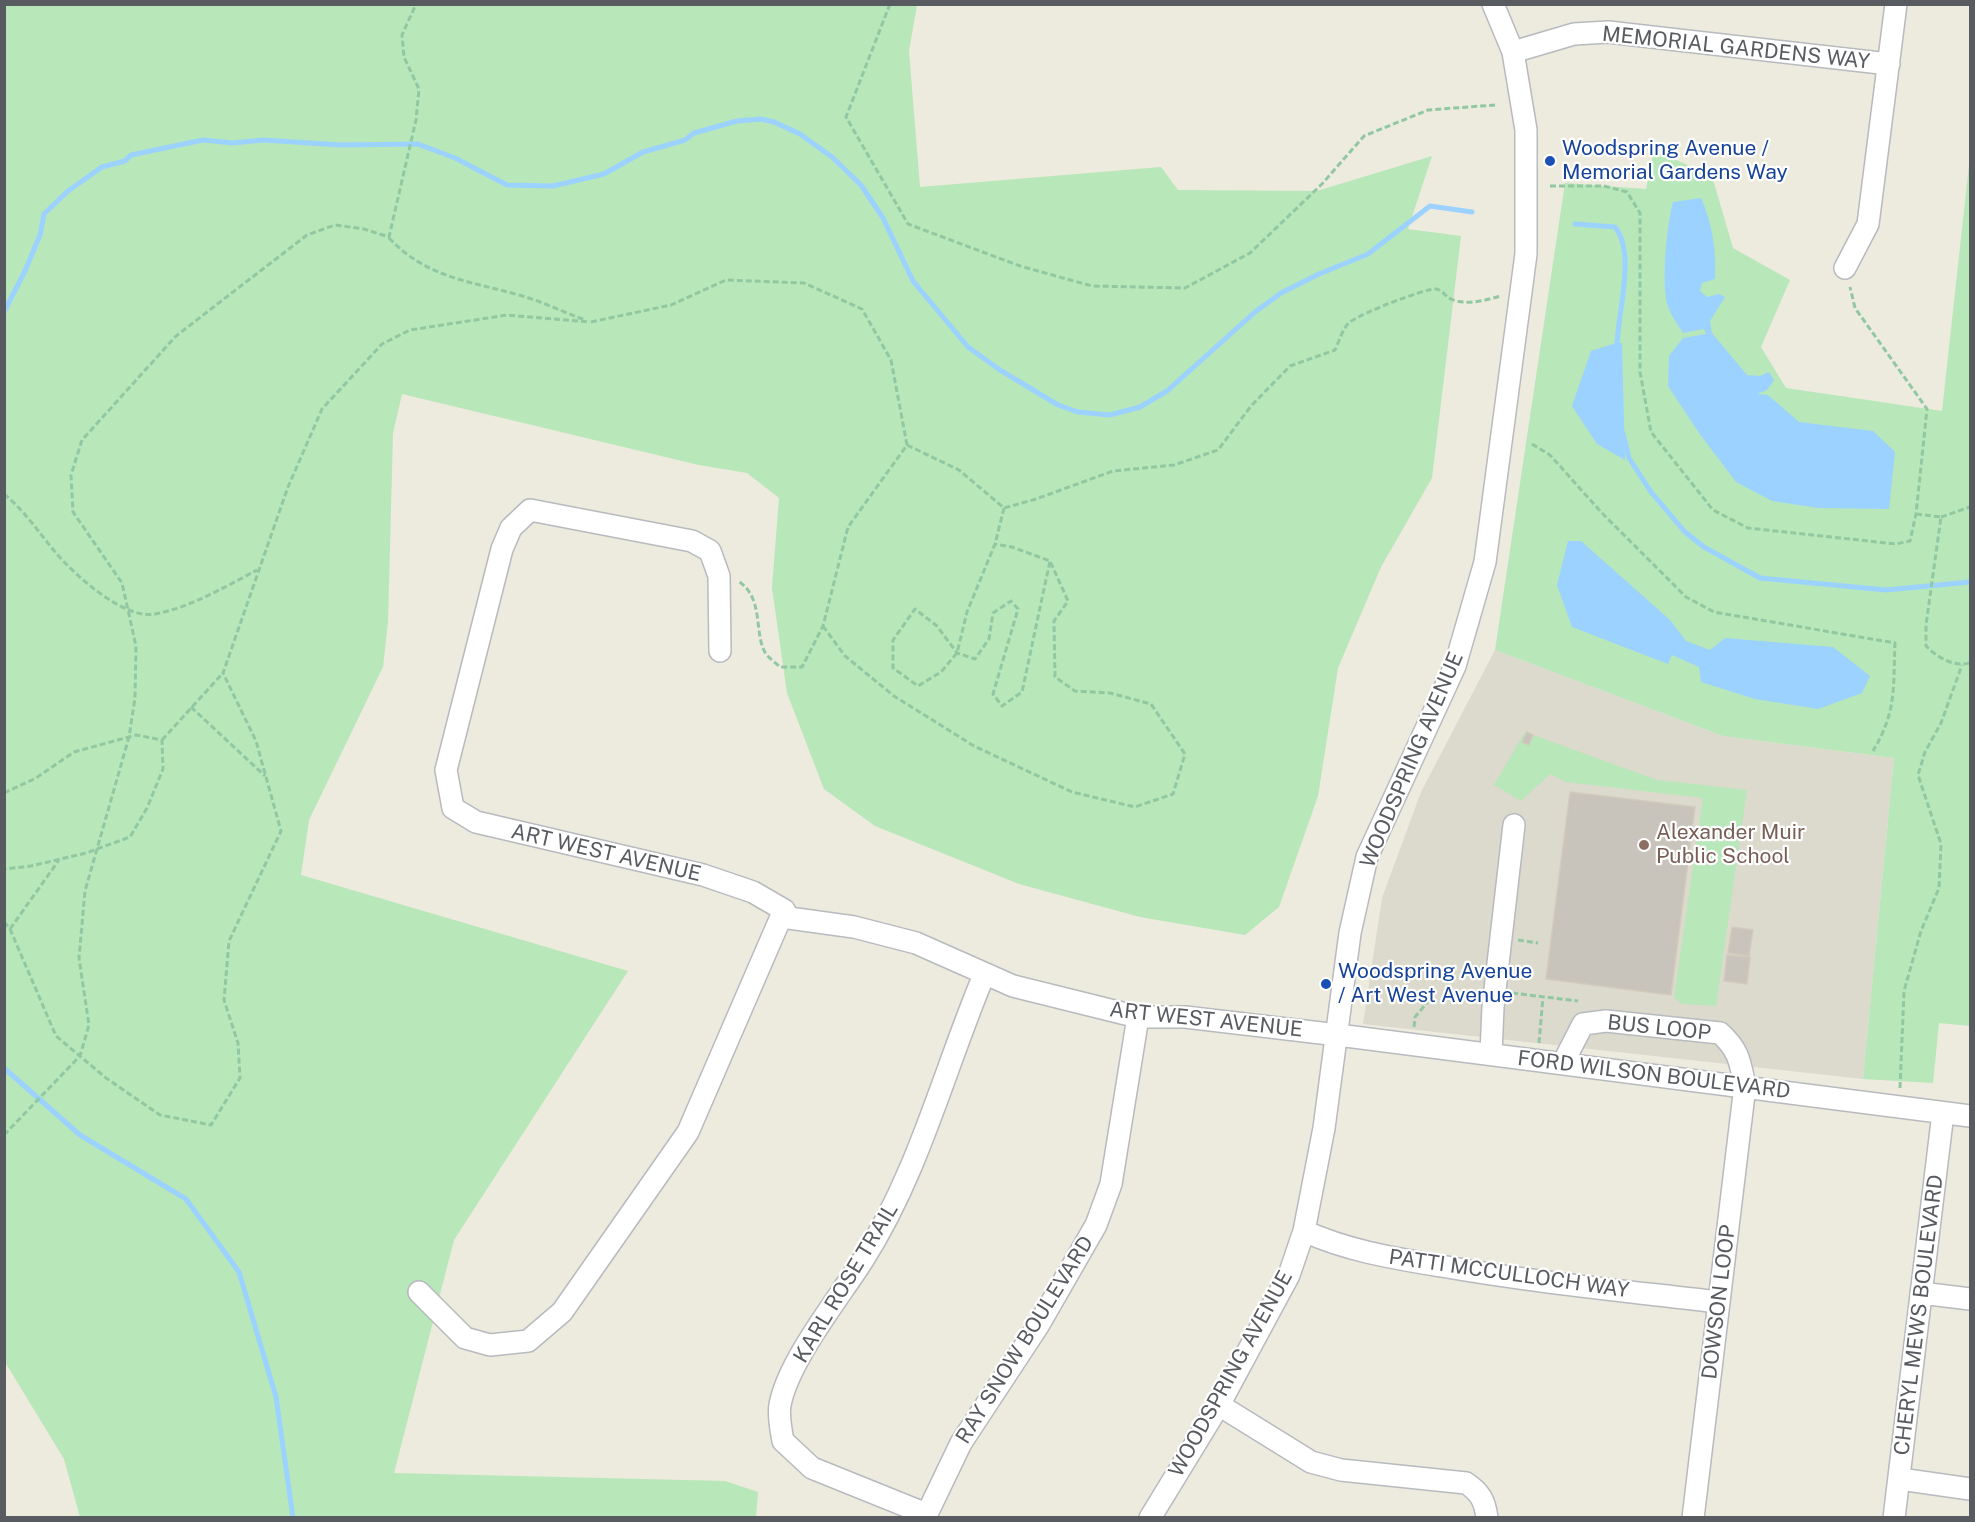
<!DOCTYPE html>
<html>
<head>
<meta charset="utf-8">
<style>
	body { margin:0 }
	#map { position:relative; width:1975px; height:1522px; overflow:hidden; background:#edeade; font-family:"Public Sans",sans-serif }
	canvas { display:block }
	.frame { position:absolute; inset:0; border:6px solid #585c61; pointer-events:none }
</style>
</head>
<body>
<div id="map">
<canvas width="1975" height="1522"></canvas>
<div class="frame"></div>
</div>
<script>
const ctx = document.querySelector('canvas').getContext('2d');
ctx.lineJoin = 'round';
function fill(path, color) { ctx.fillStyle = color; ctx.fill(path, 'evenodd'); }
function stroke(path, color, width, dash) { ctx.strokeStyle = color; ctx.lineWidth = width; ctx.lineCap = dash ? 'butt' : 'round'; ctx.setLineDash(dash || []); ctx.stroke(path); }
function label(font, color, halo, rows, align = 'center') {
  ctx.font = font + ' "Public Sans",sans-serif'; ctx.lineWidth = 4.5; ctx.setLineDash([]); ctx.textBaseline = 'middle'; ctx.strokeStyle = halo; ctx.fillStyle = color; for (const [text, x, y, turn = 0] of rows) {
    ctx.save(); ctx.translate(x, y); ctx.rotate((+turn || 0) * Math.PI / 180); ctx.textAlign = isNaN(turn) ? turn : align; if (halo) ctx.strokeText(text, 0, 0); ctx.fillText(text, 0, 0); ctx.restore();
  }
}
fill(new Path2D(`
	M1495 650 1723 736 1894 758 1863 1079 1363 1024 1382 898 1421 792Z`), '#dcd9cd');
fill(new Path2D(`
	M5 5H917L909 51 920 187 1161 167 1178 190 1317 191 1432 156 1408 229 1461 236 1432 478 1381 567 1338 668 1318 796 1279 907 1245 935 1140 917 1019 884 875 826 824 789 787 693 772 588 779 498 747 473 699 465 402 394 393 433 388 622 383 667 309 820 301 875 628 971 454 1240 394 1473 725 1481 758 1492 756 1517H80L64 1459 5 1362Z
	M1654 150 1712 176 1733 248 1790 280 1761 347 1786 388 1942 411 1970 156V1026L1939 1023 1933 1083 1863 1079 1894 758 1723 736 1495 650 1565 183 1646 189Z
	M1525 732 1657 780 1747 790 1716 1006 1682 1004 1674 997 1703 798 1566 782 1550 774 1521 801 1494 785Z`), '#b8e7b9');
fill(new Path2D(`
	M1701 198C1713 226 1716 249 1715 279L1702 283 1700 291 1707 297 1719 294 1725 297 1710 321 1712 333 1747 375 1760 376 1769 372 1774 380 1767 390 1757 394 1768 395 1799 422 1873 431 1895 452 1889 509 1818 508 1772 501 1736 482 1699 433 1668 386 1669 356 1683 338 1706 334 1704 329 1683 333C1678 325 1672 317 1669 309 1660 289 1667 223 1673 202Z
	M1616 343H1622L1625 460 1597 444 1572 406 1591 351Z
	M1568 541H1581L1670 620 1686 641 1710 650 1725 638 1833 647 1870 676 1862 693 1818 709 1755 699 1701 682 1699 667 1672 655 1668 664 1572 627 1557 585Z`), '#9cd2ff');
stroke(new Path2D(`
	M1575 224 1615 227C1637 254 1616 318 1617 350
	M4 312 25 271 40 235 44 214 68 191 102 167 125 161 131 155 203 140 233 143 263 140 341 145 418 144 455 158 507 185 553 186 604 174 643 152 685 140 694 133 737 121 761 119 774 122 800 134 832 157 861 185 883 218 913 281 968 347 1000 370 1058 405 1078 412 1110 415 1140 407 1167 391 1255 312 1281 293 1319 274 1368 254 1430 206 1472 212
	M1623 433 1629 458 1651 492 1685 532 1704 547 1760 578 1886 590 1970 582
	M4 1068 80 1135 186 1199 239 1272 276 1397 293 1518`), '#9cd2ff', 5);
const building = new Path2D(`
	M1527 732 1533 735 1529 745 1522 742Z
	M1570 792 1695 807 1671 995 1546 979Z
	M1732 927 1753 930 1749 956 1728 953Z
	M1727 955 1750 957 1747 984 1724 981Z`);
fill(building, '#c8c4bb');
stroke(building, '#d2cbbc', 1.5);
const minor = new Path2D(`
	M1513 52 1574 34 1608 32 1889 64
	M1845 268 1868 224 1896 4
	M720 651 719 576 710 551 692 541 530 510 511 528 502 549 446 770 453 808 476 822 703 875 753 892 784 910 789 918 854 927 916 943 1013 986 1138 1017H1185L1338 1035 1970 1116
	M1491 1054 1493 1007 1514 825
	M1563 1063 1583 1024 1606 1021 1720 1033C1739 1050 1740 1062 1745 1086L1693 1518
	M1304 1231C1348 1251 1393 1258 1441 1266 1532 1282 1625 1291 1718 1302
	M419 1292 465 1338 490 1345 528 1341 562 1312 688 1132 784 910
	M1921 1293 1970 1299
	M1219 1405 1311 1462 1341 1470 1466 1483C1480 1492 1485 1501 1487 1518
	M1900 1479 1970 1489
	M926 1514 812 1468 783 1441C781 1430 778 1416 780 1405 788 1361 839 1298 863 1260 919 1172 944 1070 984 975
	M925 1518 961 1443 1038 1326 1096 1225 1111 1184 1138 1017
	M1150 1518 1219 1405 1289 1275 1304 1231 1324 1128 1350 933 1367 857 1455 666 1485 562 1526 254V130L1513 52 1493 4
	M1894 1518 1943 1113`);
stroke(minor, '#b7babf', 24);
stroke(new Path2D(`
	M890 4 846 117 908 224 1020 266 1092 286 1185 288 1250 253 1322 184 1364 136 1428 110 1495 105
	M1550 186H1604L1627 192 1640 213V372L1651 432 1713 510 1748 528 1896 544 1910 541 1916 514 1927 409 1855 308 1850 287
	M389 238C427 278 469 281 519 295 541 301 563 312 585 320
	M591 322 671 305 726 280 804 283 862 309 891 360 907 445 848 527 823 626 802 667H780C776 663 770 659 766 654 753 634 765 598 738 581
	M1532 444 1550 455 1601 512 1686 597 1714 612 1895 643C1893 688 1897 711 1873 751
	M907 445 959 470 1004 508 1036 499 1113 471 1174 465 1218 450 1251 406 1290 366 1335 350C1339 342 1343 327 1350 322 1362 313 1423 289 1436 289 1443 290 1445 297 1451 299 1466 306 1486 300 1501 296
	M4 494C25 511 39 533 56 553 75 575 124 620 155 614 189 608 227 586 257 570
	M1004 508 995 544 967 612 957 653 941 672 918 686 893 668V640L915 609 937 626 957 653 975 659 989 639 993 613 1011 601 1018 609 993 694 1002 706 1022 692 1050 561
	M1916 514 1941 517 1926 625V646C1938 658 1953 667 1970 663
	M1941 517 1970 507
	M823 626 845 656 894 696 974 746 1072 792 1135 807 1173 794 1185 754 1151 704 1110 693 1075 691 1055 677 1054 621 1068 601 1050 561 1012 547 995 544
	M191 707 265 776
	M162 740 223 673
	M4 793 36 778 74 752 136 735 162 740 163 769 147 808 130 837 86 853 31 866 4 869
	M4 922 10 929 56 1036 106 1078 160 1115 211 1125 240 1078 238 1043 224 1000 229 941 281 831 256 741 223 673 288 487 322 409 382 344 410 330 507 315 590 322
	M10 929 59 860
	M1518 940 1538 943
	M1512 993 1578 1001
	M1414 1027 1415 1017 1431 998
	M1539 1043 1543 997
	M1900 1088 1904 991 1921 931 1939 888 1941 844 1918 775 1925 752 1941 723 1962 665
	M4 1135 80 1056 89 1025 79 958 85 891 129 737 135 698 136 646 122 583 73 512 71 475 82 440 176 336 307 235 335 225 364 229 389 237 416 120 419 89 404 57 402 35 416 4`), '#91c8a2', 3, [6, 3]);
stroke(minor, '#fff', 21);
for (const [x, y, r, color] of [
	[1550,161,6,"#1a4fb4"],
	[1644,845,6,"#8d6e63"],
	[1326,984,6,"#1a4fb4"]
]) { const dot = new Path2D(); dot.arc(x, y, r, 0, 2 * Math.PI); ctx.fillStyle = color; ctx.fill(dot); stroke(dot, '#fff', 2); }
label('21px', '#585c61', '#fff', [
	["MEMORIAL GARDENS WAY",1736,48,6],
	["WOODSPRING AVENUE",1412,760,-67],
	["ART WEST AVENUE",606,853,13],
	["ART WEST AVENUE",1206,1020,6],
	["BUS LOOP",1659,1028,6],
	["FORD WILSON BOULEVARD",1654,1075,7],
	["PATTI MCCULLOCH WAY",1509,1274,8],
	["KARL ROSE TRAIL",846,1283,-59],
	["DOWSON LOOP",1719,1302,-83],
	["CHERYL MEWS BOULEVARD",1919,1315,-83],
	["RAY SNOW BOULEVARD",1025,1340,-58],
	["WOODSPRING AVENUE",1231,1374,-61]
]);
label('21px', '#164399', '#fff', [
	["Woodspring Avenue /",1562,149],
	["Memorial Gardens Way",1562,173],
	["Woodspring Avenue",1338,972],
	["/ Art West Avenue",1338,996]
], 'left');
label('21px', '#785e54', '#fff', [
	["Alexander Muir",1656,833],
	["Public School",1656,857]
], 'left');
</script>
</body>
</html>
